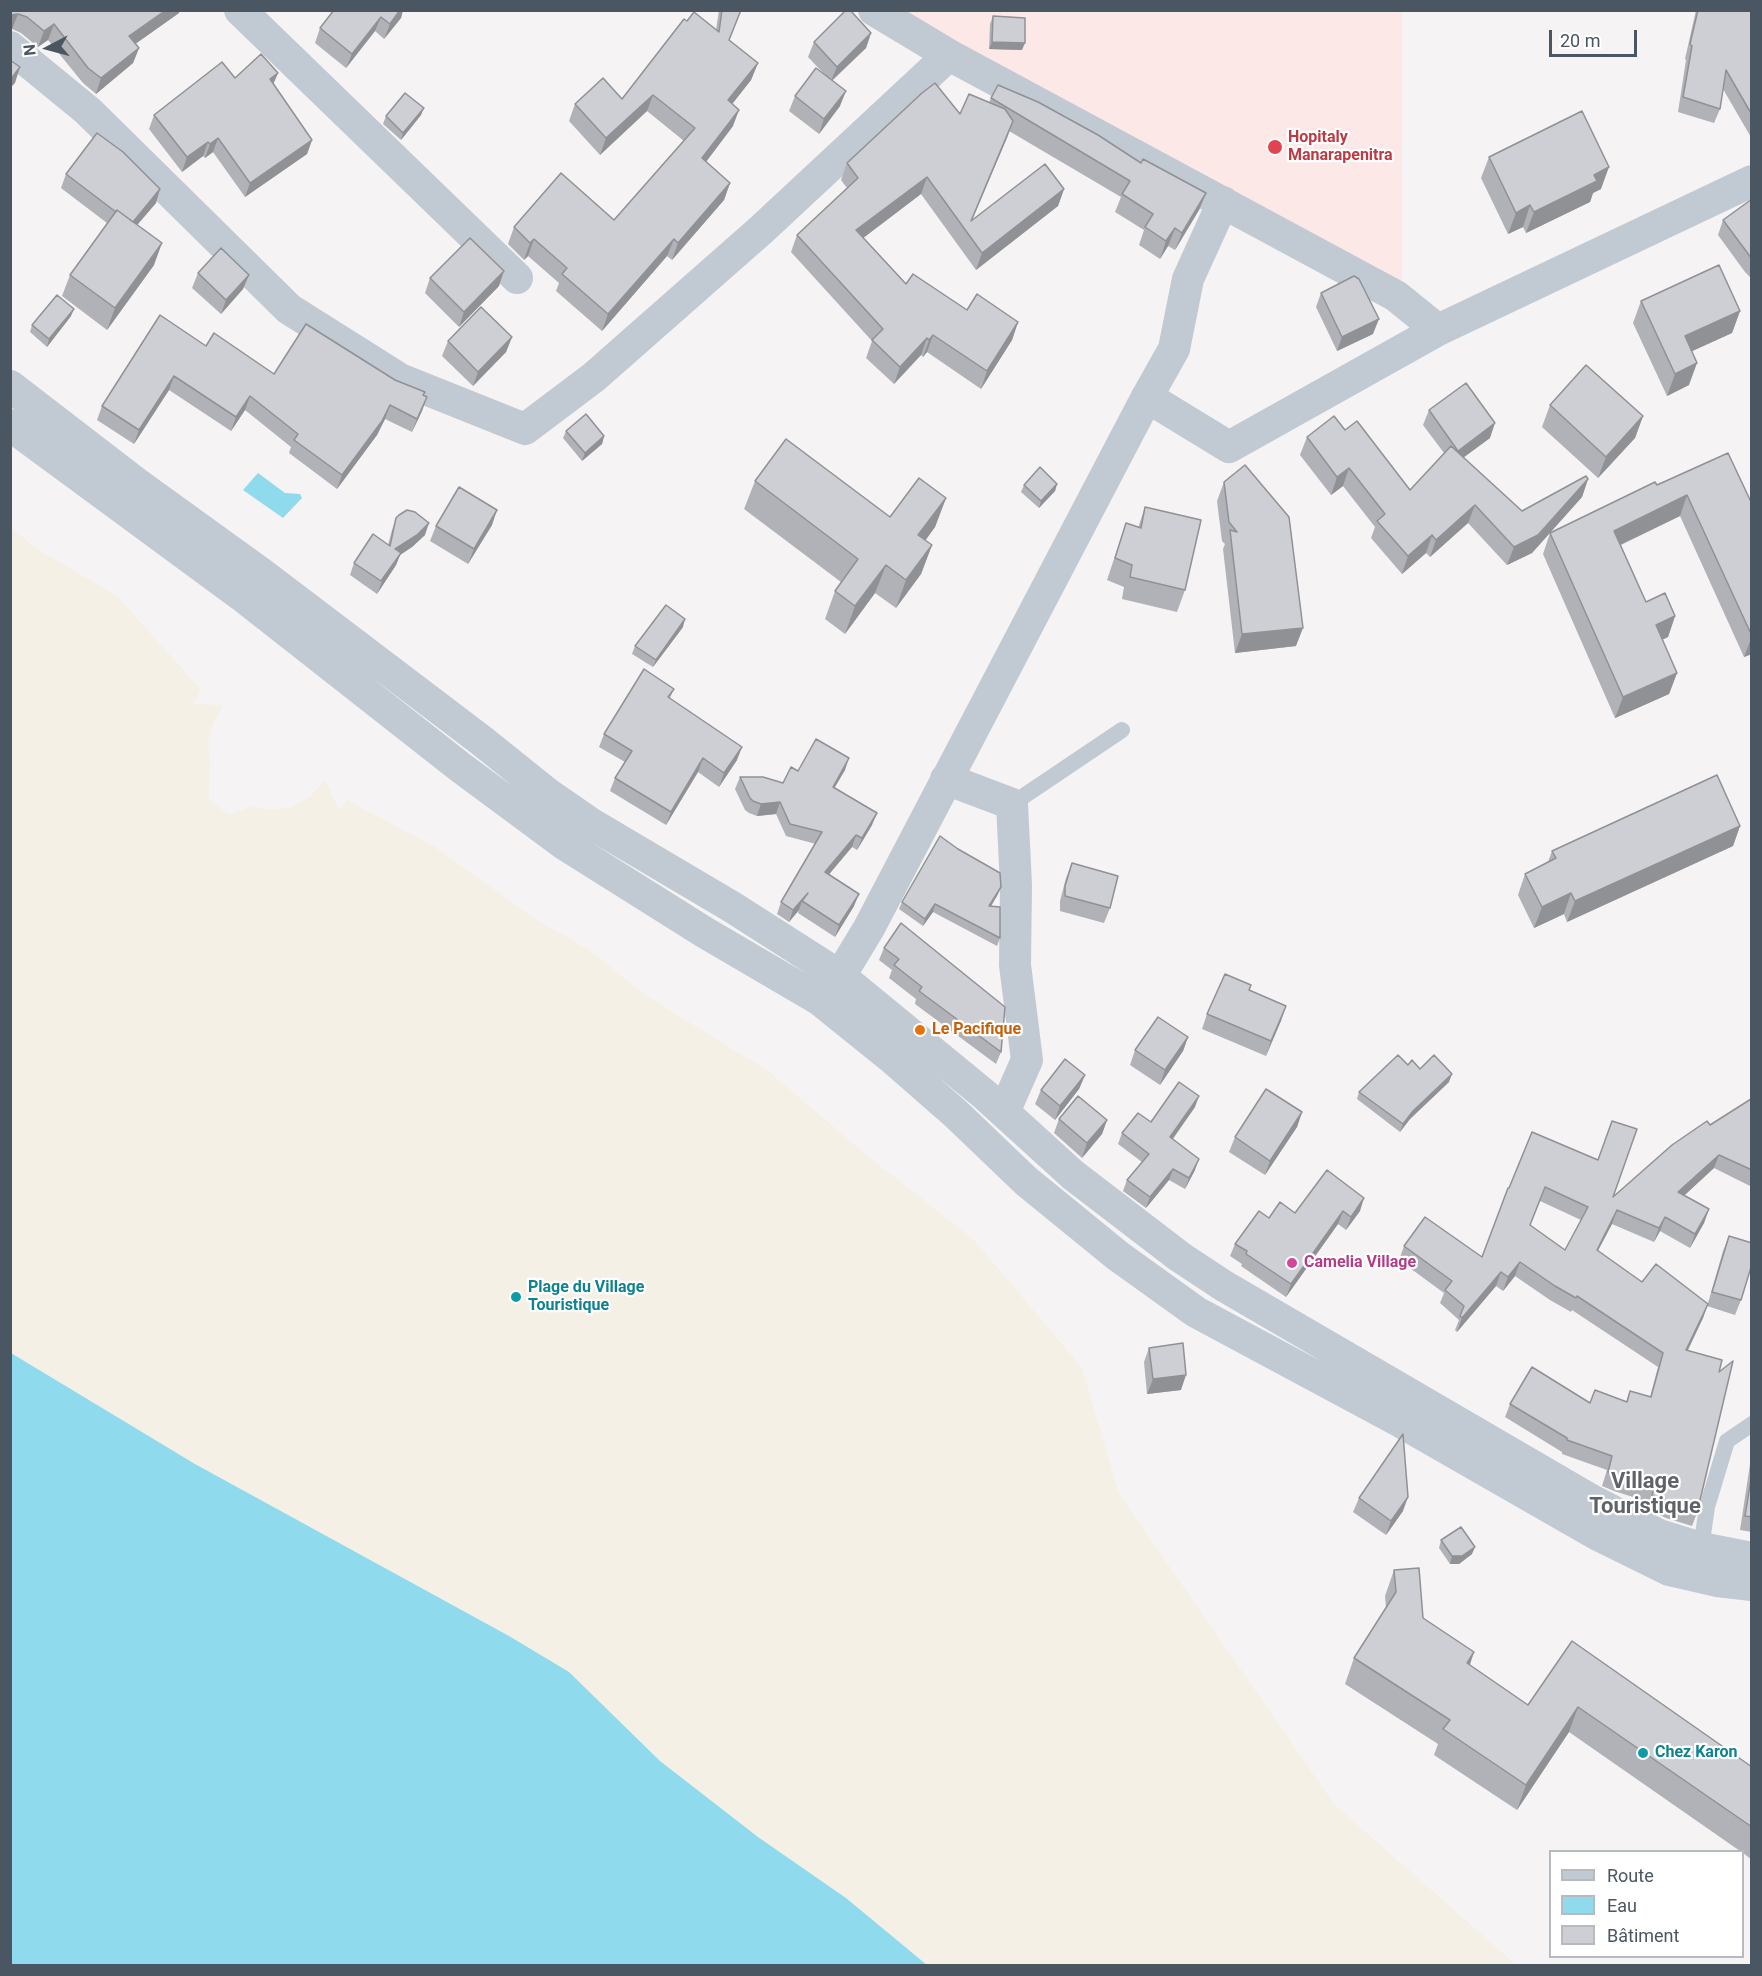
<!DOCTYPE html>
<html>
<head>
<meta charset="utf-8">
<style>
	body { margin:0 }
	#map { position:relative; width:1762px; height:1976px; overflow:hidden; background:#f5f3f3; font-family:Roboto,sans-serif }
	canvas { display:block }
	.frame { position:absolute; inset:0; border:12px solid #4a5661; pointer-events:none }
	.legend { position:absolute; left:1549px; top:1850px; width:195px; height:108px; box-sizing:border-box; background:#fff; border:2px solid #b7bbc0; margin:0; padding:8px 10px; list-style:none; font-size:18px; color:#4a5661 }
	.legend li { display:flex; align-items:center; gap:12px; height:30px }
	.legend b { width:30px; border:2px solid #b7bbc0 }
	.north { position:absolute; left:18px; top:18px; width:60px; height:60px; -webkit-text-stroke:4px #fff; paint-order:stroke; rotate:264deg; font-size:16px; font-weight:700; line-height:24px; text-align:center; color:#4a5661 }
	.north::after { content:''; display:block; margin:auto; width:21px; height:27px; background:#4a5661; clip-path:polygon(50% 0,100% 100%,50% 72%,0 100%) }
	.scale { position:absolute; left:1549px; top:30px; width:88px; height:27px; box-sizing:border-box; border:3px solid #4a5661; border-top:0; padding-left:8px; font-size:18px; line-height:21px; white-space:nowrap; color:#4a5661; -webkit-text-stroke:4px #fff; paint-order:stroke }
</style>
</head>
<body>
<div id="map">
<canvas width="1762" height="1976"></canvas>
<div class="frame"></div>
<ul class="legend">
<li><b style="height:8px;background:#c1cad2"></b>Route</li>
<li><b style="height:16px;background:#90daee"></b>Eau</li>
<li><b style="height:16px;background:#cdcfd5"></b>Bâtiment</li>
</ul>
<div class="north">N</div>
<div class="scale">20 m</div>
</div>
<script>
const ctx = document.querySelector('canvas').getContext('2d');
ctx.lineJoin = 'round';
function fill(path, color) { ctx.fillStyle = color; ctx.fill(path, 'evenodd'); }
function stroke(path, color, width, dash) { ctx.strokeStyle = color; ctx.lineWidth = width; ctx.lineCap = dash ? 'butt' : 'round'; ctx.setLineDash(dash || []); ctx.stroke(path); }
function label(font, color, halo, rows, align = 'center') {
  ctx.font = font + ' Roboto,sans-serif'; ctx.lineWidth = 4.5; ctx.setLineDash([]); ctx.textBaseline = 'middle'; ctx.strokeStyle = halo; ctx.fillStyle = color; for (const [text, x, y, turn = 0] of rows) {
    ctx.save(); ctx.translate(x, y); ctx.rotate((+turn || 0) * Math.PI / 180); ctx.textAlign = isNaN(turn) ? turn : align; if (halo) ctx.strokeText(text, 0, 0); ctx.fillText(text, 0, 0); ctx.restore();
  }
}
fill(new Path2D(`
	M894 11H1402V284Z`), '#fce8e6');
fill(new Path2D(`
	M10 526 34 547 117 596 201 690 193 704 223 705 213 723 208 742 210 762 209 799 229 815 250 807 272 810 292 807 311 796 325 780 339 810 347 800 435 847 532 917 589 950 648 997 768 1071 869 1157 974 1240 1082 1368 1119 1494 1334 1804 1516 1965H927L846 1898 758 1837 701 1794 660 1761 621 1724 509 1636 195 1464 11 1353Z`), '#f5f0e5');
fill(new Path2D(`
	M258 473 285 493 300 494 302 498 283 518 243 490Z
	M11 1353 195 1464 509 1636 569 1672 660 1761 758 1837 846 1898 927 1965H11Z`), '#90daee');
stroke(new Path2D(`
	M1012 804 1122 730
	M1701 1548 1707 1507 1727 1441 1752 1424`), '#c1cad2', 16);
stroke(new Path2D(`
	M240 10 517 278
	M874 10 949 55 1396 296 1438 330
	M10 47 88 111 289 309 400 379 525 429 594 377 761 230 949 55
	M10 386 136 483 262 574 482 741 548 794 590 823 732 907 840 976 985 1095 1073 1175 1180 1257 1224 1286 1593 1501 1659 1535 1701 1548 1752 1558
	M1147 397 1174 349 1188 279 1223 202
	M10 425 241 595 460 767 564 844 704 932 820 1000 892 1058 956 1114 1026 1181 1118 1256 1196 1312 1401 1422 1600 1536 1669 1570 1717 1581 1752 1585
	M946 779 1012 804 1016 885 1015 965 1027 1060 1004 1112
	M826 993 840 976 869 928 1147 397 1229 447 1438 330 1752 181`), '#c1cad2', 32);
fill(new Path2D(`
	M10 10 179 13 135 44 139 48 133 63 96 94 83 83 48 40 38 47 21 33 12 29Z
	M334 10H403L401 18 384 39 375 31 346 68 315 43 320 28Z
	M719 10H741L729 40 758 63 751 80 732 104 733 126 706 162 730 183 724 200 672 260 667 256 602 331 556 291 559 283 528 256 524 260 508 244 514 227 614 220 684 141 647 111 600 155 569 121 575 104 622 99 687 21 716 30Z
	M1696 10H1752V139L1723 89 1720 109 1714 123 1678 112 1686 60 1685 59Z
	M993 16 1022 50 989 49 990 24Z
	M871 33 866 48 832 81 840 106 819 134 789 111 795 96 828 78 808 57 814 42Z
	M278 73 273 84 312 140 307 154 245 197 213 152 205 158 203 156 182 172 149 129 154 115 235 78Z
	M991 98 1141 163 1206 193 1199 210 1175 250 1168 246 1160 259 1139 245 1144 230 1115 212 1121 197 1009 131 972 220 1064 189 1058 206 976 270 921 194 863 238 906 284 967 310 1018 322 1012 340 981 389 927 352 923 357 921 355 894 384 866 358 872 341 791 252 797 235 847 188 841 180 847 163 960 114 989 103Z
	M421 115 401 140 383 124 386 116Z
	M1489 157 1601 189 1593 193 1590 202 1526 233 1523 227 1508 234 1481 178Z
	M66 174 156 203 137 225 154 265 107 330 62 296 70 275 107 223 61 188Z
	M1752 199V279L1745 272 1718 235 1723 220Z
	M198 273 249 275 243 289 221 314 192 288Z
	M430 278 499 286 459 327 425 293Z
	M1321 293 1373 334 1337 351 1316 307Z
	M1641 301 1740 311 1732 333 1692 351 1689 385 1667 396 1633 323Z
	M71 316 47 347 30 332 32 325Z
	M512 337 506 352 473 386 442 356 448 341Z
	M206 346 274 374 395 380 424 395 422 411 412 432 385 419 377 435 337 489 289 453 291 447 245 410 231 431 169 390 134 444 97 420 102 406Z
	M1550 405 1643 416 1635 438 1598 478 1542 427Z
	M1429 410 1490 438 1463 458 1522 511 1588 479 1582 497 1532 553 1507 565 1468 523 1430 557 1426 553 1402 574 1371 538 1375 527 1343 486 1331 495 1300 455 1307 437 1345 430 1410 490 1444 453 1423 425Z
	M566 431 604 436 602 444 582 461 563 438Z
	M755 481 890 517 946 498 935 527 925 541 932 545 921 574 896 608 875 593 845 634 825 619 835 591 841 582 744 509Z
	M1224 482 1296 646 1235 653 1223 549 1225 544 1222 541 1217 501Z
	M1057 484 1055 491 1039 508 1021 492 1024 485Z
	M1657 485 1752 504V654L1744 657 1680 516 1621 545 1646 602 1675 616 1668 637 1662 640 1677 673 1669 694 1615 718 1543 554 1550 533Z
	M1145 507 1185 590 1177 612 1122 599 1124 587 1107 580 1126 523 1138 528Z
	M396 518 425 535 412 547 400 555 396 565 377 594 350 575 354 563 388 545 392 530Z
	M492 525 468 564 430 541 436 526Z
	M683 627 653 667 632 654 635 646Z
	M674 689 670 698 737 760 719 787 698 772 666 825 610 791 615 778 625 762 599 747 604 734Z
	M845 770 834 788 872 825 857 850 852 847 829 874 854 906 835 937 798 913 799 910 789 922 777 914 781 902 816 844 786 836 776 814 757 816 749 813 745 810 735 789 740 777 783 783 798 771Z
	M1740 826 1733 846 1567 922 1564 914 1534 928 1518 895 1525 874 1548 862 1552 851Z
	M958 849 998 894 991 906 1000 938 997 946 933 912 923 926 899 909 902 902Z
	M1072 863 1110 908 1104 923 1060 911V901L1066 878Z
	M901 923 1001 1052 996 1064 915 1004 916 999 889 978 892 970 879 960 884 948Z
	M1249 990 1286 1006 1266 1056 1202 1029 1207 1014Z
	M1188 1037 1183 1051 1160 1085 1130 1065 1135 1050Z
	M1408 1065 1449 1082 1410 1119 1400 1132 1357 1099 1359 1092Z
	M1085 1075 1079 1089 1055 1120 1035 1104 1041 1090Z
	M1752 1100V1187L1714 1168 1684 1195 1709 1209 1704 1223 1690 1248 1660 1231 1654 1242 1612 1224 1598 1251 1642 1282 1708 1303 1723 1251 1729 1236 1741 1300 1735 1315 1707 1306 1703 1318 1688 1350 1719 1372 1697 1513 1692 1526 1666 1518 1647 1509 1649 1502 1614 1491 1602 1486 1607 1470 1562 1454V1452L1505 1417 1510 1404 1626 1402 1630 1391 1650 1397 1658 1367 1572 1310 1571 1312 1550 1300 1515 1276 1503 1291 1496 1286 1457 1332 1455 1330 1459 1320 1440 1303 1444 1293 1399 1260 1404 1246 1482 1257 1532 1132 1613 1197 1710 1125ZM1540 1201 1581 1220 1565 1250 1530 1226Z
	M1195 1107 1173 1139 1195 1170 1185 1189 1169 1180 1146 1208 1123 1191 1127 1180 1142 1162 1118 1144 1122 1133Z
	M1302 1112 1297 1127 1265 1175 1229 1152 1235 1137Z
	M1059 1119 1107 1120 1102 1134 1082 1158 1054 1133Z
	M1360 1211 1346 1230 1338 1224 1286 1297 1241 1266 1242 1264 1230 1256 1235 1244 1269 1218 1295 1213Z
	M1149 1348 1181 1390 1147 1394 1144 1362Z
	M1752 1451V1532L1740 1530Z
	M1359 1498 1403 1511 1386 1535 1353 1512Z
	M1441 1540 1472 1554 1459 1564H1450L1439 1548Z
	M1394 1570 1423 1618 1474 1652 1470 1665 1528 1705 1572 1641 1752 1767V1860L1743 1853V1851H1740L1569 1732 1517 1810 1434 1755 1438 1744 1345 1684 1354 1658 1386 1608 1385 1596Z`), '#b0b2b7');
fill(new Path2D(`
	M166 10H180L179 13 124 52 129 36Z
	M400 10H403L401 18 384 39 390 24Z
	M18 14 12 29H10V15Z
	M381 17 375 31 346 68 352 54Z
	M54 24 48 40 38 47 44 31Z
	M871 33 866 48 831 81 837 67Z
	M992 42 1025 43 1022 50 989 49Z
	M139 48 133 63 96 94 101 78Z
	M758 63 751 80 722 117 728 100Z
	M20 67 15 83 10 88V80Z
	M278 73 272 87 270 79Z
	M846 91 840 106 819 134 824 119Z
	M653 95 647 111 600 155 606 138Z
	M424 108 421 115 401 140 403 133Z
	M739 110 733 126 696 175 702 158Z
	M1013 121 1007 138 967 232 971 221Z
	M218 138 213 152 205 158 210 144Z
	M312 140 307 154 245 197 250 183Z
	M208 142 203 156 182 172 187 157Z
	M1609 167 1601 189 1593 193 1590 202 1526 233 1534 212 1594 175Z
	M927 177 921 194 850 248 856 230Z
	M730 183 724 200 672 260 678 243Z
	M160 189 156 203 126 238 131 224Z
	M1064 189 1058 206 976 270 982 253Z
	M1206 193 1199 210 1175 250 1182 233Z
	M1530 205 1523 227 1508 234 1516 213Z
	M1175 228 1168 246 1160 259 1166 241Z
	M534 239 528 256 524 260 530 243Z
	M674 239 667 256 602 331 608 314Z
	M162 243 154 265 107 330 115 308Z
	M504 271 499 286 459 327 464 312Z
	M249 275 243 289 221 314 226 300Z
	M74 309 71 316 47 347 49 339Z
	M1740 311 1732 333 1677 358 1685 336Z
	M1379 319 1373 334 1337 351 1342 337Z
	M1018 322 1012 340 981 389 987 371Z
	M933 335 927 352 923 357 929 340Z
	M512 337 506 352 473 386 478 372Z
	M927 338 921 355 894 384 900 367Z
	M1697 363 1689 385 1667 396 1675 374Z
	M174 376 169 390 134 444 139 430Z
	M250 396 245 410 231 431 236 417Z
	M427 397 422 411 412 432 417 419Z
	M390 405 385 419 377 435 337 489 342 475Z
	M1643 416 1635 438 1598 478 1606 457Z
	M1495 423 1490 438 1453 465 1458 451Z
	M604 436 602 444 582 461 585 453Z
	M1349 468 1343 486 1331 495 1337 477Z
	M1588 479 1582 497 1532 553 1507 565 1514 547Z
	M1057 484 1055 491 1039 508 1041 501Z
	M1687 495 1680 516 1607 551 1614 531Z
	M946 498 935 527 908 564 918 535Z
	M1475 505 1468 523 1430 557 1436 540Z
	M497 510 492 525 468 564 474 549Z
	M429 523 425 535 412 547 400 555 396 565 377 594 395 549Z
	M1432 535 1426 553 1402 574 1408 556Z
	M932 545 921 574 896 608 906 580Z
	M886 565 875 593 845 634 855 606Z
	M1675 616 1668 637 1648 646 1656 625Z
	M685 619 683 627 653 667 656 660Z
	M1303 628 1296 646 1235 653 1242 634Z
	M1752 636V654L1744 657Z
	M1677 673 1669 694 1615 718 1623 697Z
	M742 747 737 760 719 787 724 773Z
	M703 758 698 772 666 825 671 812Z
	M849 758 845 770 828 799 833 787Z
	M780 802 776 814 757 816 761 804Z
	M877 813 872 825 857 850 862 838Z
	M1740 826 1733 846 1567 922 1575 901Z
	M856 835 852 847 821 884 825 872Z
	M1001 887 998 894 987 913 989 906Z
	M808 893 802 901 799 910 789 922 793 910Z
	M1571 893 1564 914 1534 928 1542 907Z
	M859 894 854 906 835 937 839 925Z
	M935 904 933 912 923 926 925 919Z
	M1286 1006 1281 1021 1266 1056 1271 1041Z
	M1188 1037 1183 1051 1160 1085 1165 1070Z
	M1452 1074 1449 1082 1410 1119 1400 1132 1403 1124 1413 1111Z
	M1085 1075 1079 1089 1055 1120 1060 1106Z
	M1199 1096 1195 1107 1166 1148 1170 1137Z
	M1302 1112 1297 1127 1265 1175 1270 1161Z
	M1107 1120 1102 1134 1082 1158 1087 1143Z
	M1719 1155 1714 1168 1673 1206 1678 1192Z
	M1199 1159 1195 1170 1185 1189 1189 1178Z
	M1173 1169 1169 1180 1146 1208 1150 1197Z
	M1364 1198 1360 1211 1346 1230 1351 1217Z
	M1709 1209 1704 1223 1690 1248 1695 1234Z
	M1617 1210 1612 1224 1591 1263 1597 1250Z
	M1343 1211 1338 1224 1286 1297 1291 1284Z
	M1665 1217 1660 1231 1654 1242 1659 1228Z
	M1520 1262 1515 1276 1503 1291 1508 1277Z
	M1501 1272 1496 1286 1457 1332 1462 1318Z
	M1708 1304 1703 1318 1681 1364 1686 1350Z
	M1186 1375 1181 1390 1147 1394 1153 1379Z
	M1408 1497 1403 1511 1386 1535 1391 1521Z
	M1475 1547 1472 1554 1459 1564H1450L1452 1556Z
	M1474 1652 1465 1677 1467 1663Z
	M1578 1707 1569 1732 1517 1810 1526 1785Z`), '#909195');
const building = new Path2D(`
	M10 10H166L129 36 139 48 101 78 88 68 54 24 44 31 27 17 18 14 10 15Z
	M334 10H400L390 24 381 17 352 54 320 28Z
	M722 10H741L729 40 758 63 728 100 739 110 702 158 730 183 678 243 674 239 608 314 562 274 567 268 534 239 530 243 514 227 561 173 614 220 695 128 653 95 606 138 575 104 603 78 622 99 684 19 687 21 694 12 719 32Z
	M846 10H850L871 33 837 67 814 42Z
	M1698 10H1752V115L1726 70 1720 109 1683 97 1692 46 1690 44Z
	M993 16 1025 18V43L992 42Z
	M261 54 278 73 270 79 312 140 250 183 218 138 210 144 208 142 187 157 154 115 222 62 235 78Z
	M10 60 20 67 10 80Z
	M816 68 846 91 824 119 795 96Z
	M935 83 960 114 969 94 1005 109 1013 121 971 221 1045 164 1064 189 982 253 927 177 856 230 906 284 913 274 967 310 977 294 1018 322 987 371 933 335 929 340 927 338 900 367 872 340 883 329 797 235 858 178 847 163 922 93Z
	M998 85 1038 102 1098 135 1141 163 1143 159 1206 193 1182 233 1175 228 1166 241 1145 227 1153 214 1122 194 1130 181 991 98Z
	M405 93 424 108 403 133 386 116Z
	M1582 111 1609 167 1594 175 1597 181 1534 212 1530 205 1516 213 1489 157Z
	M97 133 123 152 160 189 133 222 117 210 116 212 66 174Z
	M1752 199V259L1723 220Z
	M117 210 162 243 115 308 70 275Z
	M470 238 504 271 464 312 430 278Z
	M221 248 249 275 226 300 198 273Z
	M1719 265 1740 311 1685 336 1697 363 1675 374 1641 301Z
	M1354 276 1359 279 1379 319 1342 337 1321 293Z
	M57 295 74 309 49 339 32 325Z
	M481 307 512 337 478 372 448 341Z
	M160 315 206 346 214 333 274 374 306 324 395 380 425 392 423 395 427 397 417 419 390 405 382 421 342 475 294 440 298 434 250 396 236 417 174 376 139 430 102 406Z
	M1586 365 1643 416 1606 457 1550 405Z
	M1466 383 1495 423 1458 451 1429 410Z
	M586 414 604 436 585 453 566 431Z
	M1334 416 1345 430 1357 421 1410 490 1451 446 1522 511 1586 476 1588 479 1538 535 1514 547 1475 505 1436 540 1432 535 1408 556 1377 521 1385 514 1349 468 1337 477 1307 437Z
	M786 439 890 517 919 478 946 498 918 535 932 545 906 580 886 565 855 606 835 591 858 559 755 481Z
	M1728 453 1752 504V636L1687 495 1614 531 1646 602 1665 593 1675 616 1656 625 1677 673 1623 697 1550 533 1655 482 1657 485Z
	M1245 465 1289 517 1303 628 1242 634 1230 530 1237 532 1229 522 1224 482Z
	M1040 467 1057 484 1041 501 1024 485Z
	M459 487 497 510 474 549 436 526Z
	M1145 507 1201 520 1185 590 1130 577 1132 565 1115 558 1126 523 1141 528Z
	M407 510 415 512 429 523 417 535 395 549 401 553 381 581 354 563 373 534 390 546 396 518 399 515Z
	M666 605 685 619 656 660 635 646Z
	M644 669 674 689 668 697 742 747 724 773 703 758 671 812 615 778 632 751 604 734Z
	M816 739 849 758 833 787 877 813 862 838 856 835 825 872 859 894 839 925 802 901 808 893 793 910 781 902 822 832 790 824 780 802 761 804 753 801 750 798 740 777H763L783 783 791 767 798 771Z
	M1717 775 1740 826 1575 901 1571 893 1542 907 1525 874 1556 858 1552 851Z
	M940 836 958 849 1000 873 1001 887 989 906 1000 907V938L935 904 925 919 902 902Z
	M1072 863 1118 876 1110 908 1065 896V886Z
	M901 923 1005 1007 1001 1052 919 991 922 987 894 965 899 959 884 948Z
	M1225 974 1251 985 1249 990 1286 1006 1271 1041 1207 1014Z
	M1158 1017 1188 1037 1165 1070 1135 1050Z
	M1398 1055 1408 1065 1412 1060 1420 1069 1434 1055 1452 1074 1413 1111 1403 1124 1359 1092Z
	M1065 1059 1085 1075 1060 1106 1041 1090Z
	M1179 1082 1199 1096 1170 1137 1199 1159 1189 1178 1173 1169 1150 1197 1127 1180 1149 1154 1122 1133 1138 1113 1151 1122Z
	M1266 1089 1302 1112 1270 1161 1235 1137Z
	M1078 1096 1107 1120 1087 1143 1059 1119Z
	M1751 1099 1752 1170 1719 1155 1678 1192 1709 1209 1695 1234 1665 1217 1659 1228 1617 1210 1597 1250 1642 1282 1656 1264 1708 1304 1686 1350 1722 1360 1719 1372 1733 1361 1697 1513 1671 1504 1652 1495 1654 1488 1619 1478 1608 1472 1612 1456 1567 1440V1438L1510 1404 1532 1367 1590 1403 1595 1390 1627 1402 1630 1391 1651 1397 1663 1353 1577 1296 1576 1298 1555 1286 1520 1262 1508 1277 1501 1272 1462 1318 1460 1316 1464 1306 1445 1290 1452 1281 1404 1246 1425 1217 1482 1257 1508 1188H1509L1532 1132 1598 1160 1612 1121 1637 1129 1613 1197 1672 1145 1707 1121 1710 1125ZM1545 1187 1588 1207 1565 1250 1530 1225Z
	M1327 1170 1364 1198 1351 1217 1343 1211 1291 1284 1246 1254 1247 1251 1235 1244 1259 1211 1269 1218 1280 1202 1295 1213Z
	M1729 1236 1752 1243V1264L1741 1300 1712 1292Z
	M1183 1343 1186 1375 1153 1379 1149 1348Z
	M1403 1434 1408 1497 1391 1521 1359 1498Z
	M1752 1473V1517L1745 1516Z
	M1461 1527 1475 1547 1462 1556H1452L1441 1540Z
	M1419 1568 1423 1618 1474 1652 1467 1663 1528 1705 1572 1641 1752 1767V1827L1578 1707 1526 1785 1443 1729 1450 1720 1354 1658 1396 1592 1394 1570Z`);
fill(building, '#cdcfd5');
stroke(building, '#909195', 1.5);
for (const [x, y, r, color] of [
	[1275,147,8,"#e0444e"],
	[920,1030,6,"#e8710a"],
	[1292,1263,6,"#d1479c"],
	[516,1297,6,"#0f9aa8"],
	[1643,1753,6,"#0f9aa8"]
]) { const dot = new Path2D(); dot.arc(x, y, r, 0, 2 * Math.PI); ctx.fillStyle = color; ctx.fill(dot); stroke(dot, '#fff', 2); }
label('bold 16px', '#be3a42', '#fff', [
	["Hopitaly",1288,138],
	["Manarapenitra",1288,156]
], 'left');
label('bold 16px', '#c56008', '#fff', [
	["Le Pacifique",932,1030]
], 'left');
label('bold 16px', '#b23c85', '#fff', [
	["Camelia Village",1304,1263]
], 'left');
label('bold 16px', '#0d838f', '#fff', [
	["Plage du Village",528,1288],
	["Touristique",528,1306],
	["Chez Karon",1655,1753]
], 'left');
label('bold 22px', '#5f6368', '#fff', [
	["Village",1645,1482],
	["Touristique",1645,1507]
]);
</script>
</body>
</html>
